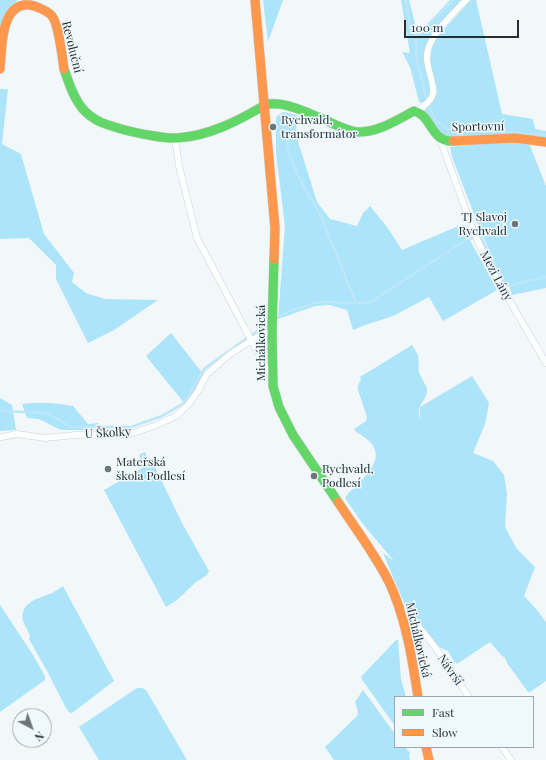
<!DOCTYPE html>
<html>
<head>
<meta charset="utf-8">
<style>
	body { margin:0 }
	#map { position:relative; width:546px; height:760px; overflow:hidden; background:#f2f7fa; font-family:"Playfair Display",serif }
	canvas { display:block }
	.legend { position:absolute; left:394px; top:696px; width:140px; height:52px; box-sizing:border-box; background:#eef8fd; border:1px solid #9ea8ac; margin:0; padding:5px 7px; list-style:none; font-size:12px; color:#252f33 }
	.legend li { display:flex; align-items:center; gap:8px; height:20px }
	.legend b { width:20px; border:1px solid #9ea8ac }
	.north { position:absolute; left:12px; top:708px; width:40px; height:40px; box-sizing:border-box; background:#eef8fd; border:1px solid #9ea8ac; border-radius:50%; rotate:139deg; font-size:11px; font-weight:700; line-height:16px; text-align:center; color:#252f33 }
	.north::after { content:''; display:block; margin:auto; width:14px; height:18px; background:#6d7579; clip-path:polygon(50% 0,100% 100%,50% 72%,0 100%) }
	.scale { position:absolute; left:404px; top:20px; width:115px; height:18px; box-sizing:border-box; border:2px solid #252f33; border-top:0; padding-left:5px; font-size:12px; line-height:14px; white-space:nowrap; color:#252f33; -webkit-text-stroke:3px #eef8fd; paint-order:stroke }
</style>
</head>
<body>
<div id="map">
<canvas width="546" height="760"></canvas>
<ul class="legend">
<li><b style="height:5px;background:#63d668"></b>Fast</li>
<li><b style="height:5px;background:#ff974d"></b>Slow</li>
</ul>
<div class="north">N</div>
<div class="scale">100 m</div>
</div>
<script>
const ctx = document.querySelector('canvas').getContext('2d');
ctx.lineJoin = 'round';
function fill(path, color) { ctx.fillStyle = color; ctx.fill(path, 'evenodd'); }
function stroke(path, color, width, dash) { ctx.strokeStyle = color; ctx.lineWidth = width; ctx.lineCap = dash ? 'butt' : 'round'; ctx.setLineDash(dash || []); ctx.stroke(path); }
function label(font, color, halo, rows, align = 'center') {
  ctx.font = font + ' "Playfair Display",serif'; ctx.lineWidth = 3; ctx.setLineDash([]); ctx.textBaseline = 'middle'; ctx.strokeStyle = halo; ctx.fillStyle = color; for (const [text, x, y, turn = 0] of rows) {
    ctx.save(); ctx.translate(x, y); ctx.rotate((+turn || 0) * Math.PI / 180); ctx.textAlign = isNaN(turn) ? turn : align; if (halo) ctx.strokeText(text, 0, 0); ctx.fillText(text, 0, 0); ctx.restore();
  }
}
fill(new Path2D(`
	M0 0H18L5 14 0 29Z
	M263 0H283L268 42Z
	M401 0H409L418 34 450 0H463L428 43 431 92 429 97 424 103 419 102 410 67 402 52 410 53Z
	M471 0H476L502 114 533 119 535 129 546 131V138L447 136 441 134 423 113 429 104 435 98 437 92 430 64 432 47 438 36Z
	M0 89H8L2 144 21 154 44 234 74 273 72 282 86 293 105 299 158 300 114 330 88 343 56 279V265L29 238 0 239Z
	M283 112 297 115 296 135 317 202 330 219 357 226 363 213 370 206 387 227 402 250 456 227 465 225 471 242 497 290 443 321 429 297 393 316 365 325 353 330 347 310 330 305 315 306 278 319 285 226 276 153V117Z
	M528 141 546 186V288L512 295 508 282 504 283 479 227 452 157 450 147 494 142Z
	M171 333 203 374 193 393 185 404 146 356Z
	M412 345 418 355 419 373 427 388C428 402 415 403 420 419V407L472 376 489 403 485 424 473 453 493 461 504 475 507 493 505 527 517 549 535 567 524 596 537 610 546 622V681L530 692H528L507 663 505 658 501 655 490 642 457 664 453 660 448 651 437 646 405 605 383 553 394 561 362 523 345 498C348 493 354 488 358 484 378 464 386 448 356 432L354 429 366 421 367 417 358 390V385L361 380 360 377Z
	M0 398 12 405 16 430 0 431Z
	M33 403H52L73 406 88 424 99 423 92 430H61L39 419 27 418 22 404Z
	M145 452 151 466 154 465 182 523 209 571 207 575 196 582 177 600 166 607 104 490 144 467 139 455Z
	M63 586 114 681 72 713 69 712 66 708 47 671 29 639 30 636C28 631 25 626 23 621 19 602 40 598 52 593 56 591 60 588 63 586Z
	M0 605 33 655 45 676V680L0 712Z
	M396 640H398L401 679 406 697H395V726L363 681 361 677Z
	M137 688H142L146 690 187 760H99L79 727Z
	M363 690 395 734V747H405L410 753 409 757 410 760H334L325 747 357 716 358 712 355 702Z`), '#ace4f9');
stroke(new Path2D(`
	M406 0 410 27 416 37
	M453 0 416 37V56L427 102 436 121 448 129 546 135
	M288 128 287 149 300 179 321 216 356 303
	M276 318 289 311 320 302 361 303 373 301 467 239 481 237 506 286 546 277
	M0 411 47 413 71 427H131L162 416 184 403 205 368 270 322`), '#bde7f9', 2.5);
const street = new Path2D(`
	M418 111C421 107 426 105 429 101 440 90 425 69 427 54 429 35 453 14 466 0
	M175 138 179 166 197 238 267 370 273 376
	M440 139 474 233 491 269 546 363
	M2 437 17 434 45 438 76 435 130 434 154 426 176 416 188 405 198 391 207 374 230 354 257 337 272 331
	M399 607C425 628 450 669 469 697
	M502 747 511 760`);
const fast = new Path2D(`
	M64 69C69 83 73 97 82 108 95 123 108 125 125 130 136 133 166 139 177 138 209 136 238 121 265 105 284 99 317 117 336 125 343 128 351 132 359 132 379 132 397 120 414 111 433 116 430 142 453 141
	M274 259 272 331 273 386 279 407 293 435 338 502`);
const slow = new Path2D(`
	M255 0 275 228 274 259
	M0 69C2 49 0 2 30 5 36 6 48 11 52 16 59 25 62 57 64 69
	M453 141 515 138 546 142
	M338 502C355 528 375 554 389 582 406 618 412 658 418 697
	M426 747 429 760`);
stroke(street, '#cbd2d6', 7);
stroke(fast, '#cbd2d6', 10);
stroke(slow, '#cbd2d6', 10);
stroke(street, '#fdfefe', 6);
stroke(fast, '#63d668', 9);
stroke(slow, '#ff974d', 9);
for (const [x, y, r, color] of [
	[273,127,4,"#6d7579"],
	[515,224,4,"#6d7579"],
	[108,469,4,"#6d7579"],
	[314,476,4,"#6d7579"]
]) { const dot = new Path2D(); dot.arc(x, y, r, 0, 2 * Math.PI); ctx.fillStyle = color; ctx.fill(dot); stroke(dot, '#eef8fd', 1.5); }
label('12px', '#252f33', '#eef8fd', [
	["Revoluční",72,47,76],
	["Sportovní",478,127,-1],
	["Mezi Lány",496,276,62],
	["Michálkovická",261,343,-90],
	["U Školky",108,433,-3],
	["Michálkovická",418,640,77],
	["Návrší",450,670,55]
]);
label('12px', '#252f33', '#eef8fd', [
	["Rychvald,",281,120],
	["transformátor",281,134],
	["TJ Slavoj",507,217,"right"],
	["Rychvald",507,231,"right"],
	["Mateřská",116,462],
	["škola Podlesí",116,476],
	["Rychvald,",322,469],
	["Podlesí",322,483]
], 'left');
</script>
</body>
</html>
